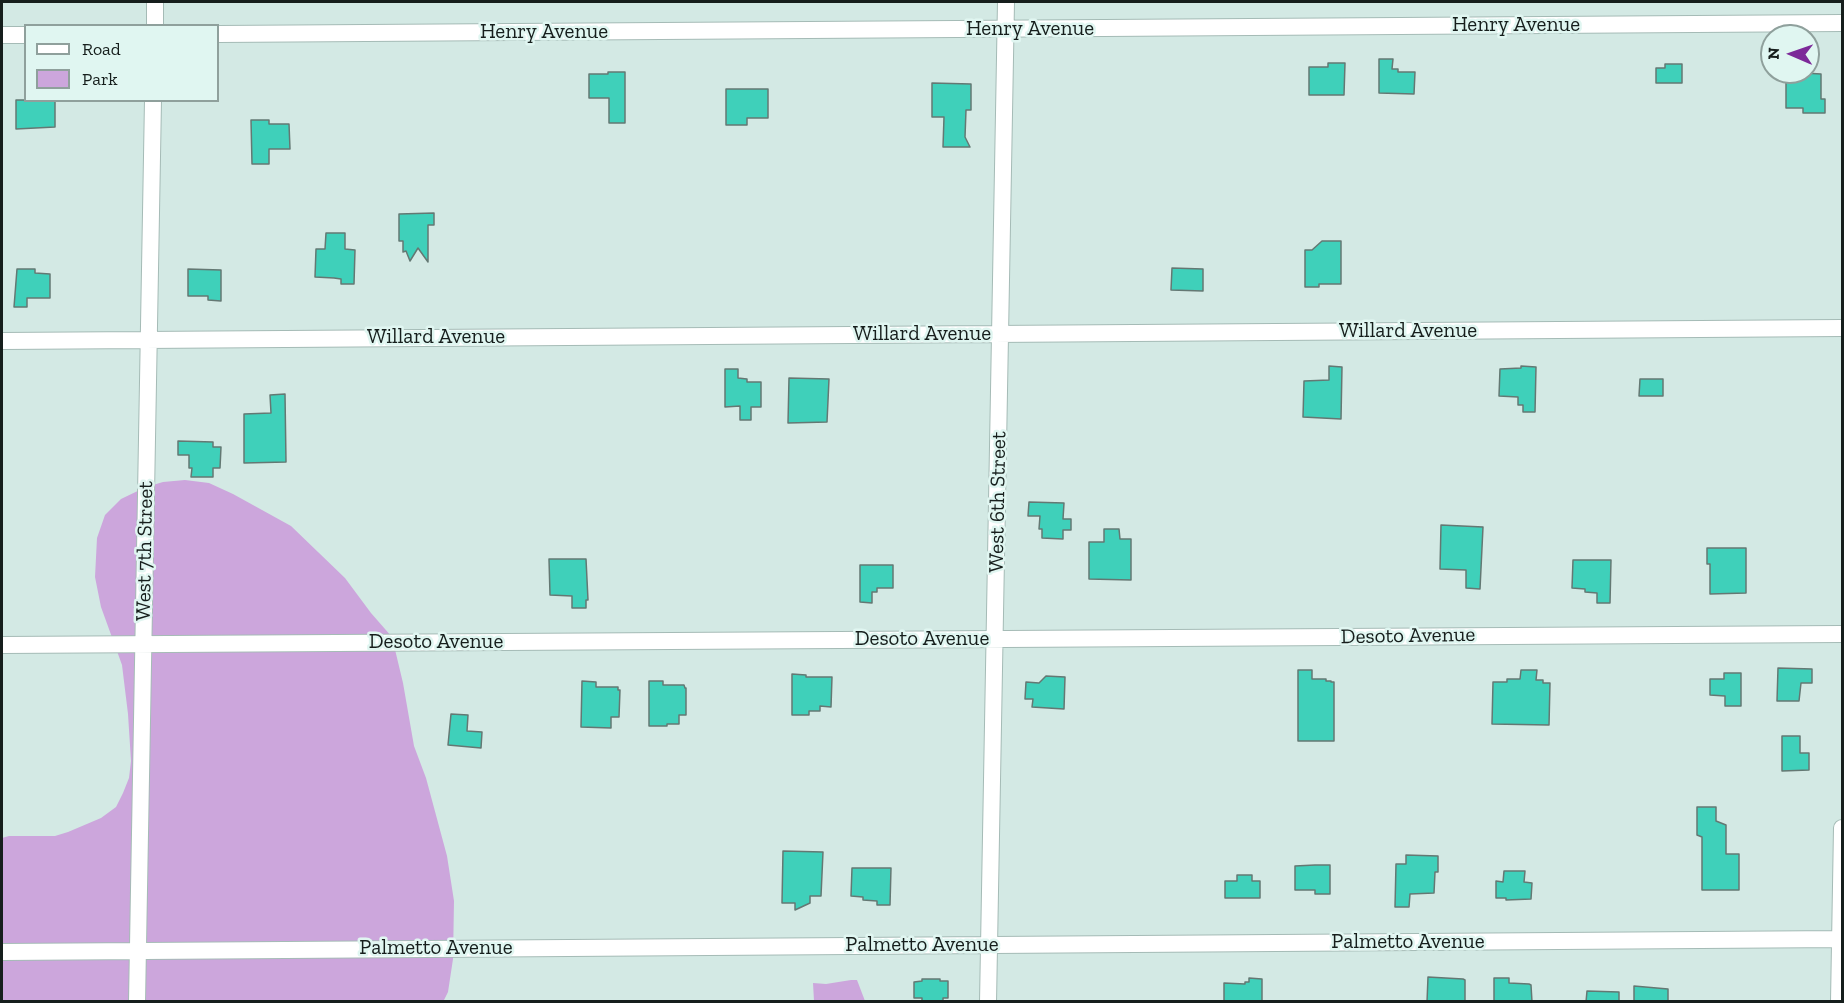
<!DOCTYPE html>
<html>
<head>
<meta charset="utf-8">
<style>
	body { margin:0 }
	#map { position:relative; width:1844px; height:1003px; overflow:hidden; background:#d3e9e4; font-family:"Zilla Slab",serif }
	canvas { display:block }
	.frame { position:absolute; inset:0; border:3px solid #161e1c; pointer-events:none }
	.legend { position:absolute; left:24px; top:24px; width:195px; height:78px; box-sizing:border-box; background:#e0f6f1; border:2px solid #8fa09c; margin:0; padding:8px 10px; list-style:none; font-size:18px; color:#161e1c }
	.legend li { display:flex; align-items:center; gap:12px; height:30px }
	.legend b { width:30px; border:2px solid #8fa09c }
	.north { position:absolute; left:1760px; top:24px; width:60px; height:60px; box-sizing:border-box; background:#e0f6f1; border:2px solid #8fa09c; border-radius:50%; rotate:272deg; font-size:16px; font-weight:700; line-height:24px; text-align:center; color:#161e1c }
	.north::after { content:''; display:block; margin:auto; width:21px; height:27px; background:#7c2999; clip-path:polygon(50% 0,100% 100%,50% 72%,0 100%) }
</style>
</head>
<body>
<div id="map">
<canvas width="1844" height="1003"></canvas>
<div class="frame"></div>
<ul class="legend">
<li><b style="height:8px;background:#fff"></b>Road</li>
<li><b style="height:16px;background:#cca6dc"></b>Park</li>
</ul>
<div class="north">N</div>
</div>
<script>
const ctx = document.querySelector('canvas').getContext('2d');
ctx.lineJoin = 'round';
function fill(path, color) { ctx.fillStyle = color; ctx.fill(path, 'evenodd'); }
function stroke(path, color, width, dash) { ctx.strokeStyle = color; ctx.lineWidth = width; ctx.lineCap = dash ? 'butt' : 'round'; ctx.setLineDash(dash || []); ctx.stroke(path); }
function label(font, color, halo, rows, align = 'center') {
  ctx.font = font + ' "Zilla Slab",serif'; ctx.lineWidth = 5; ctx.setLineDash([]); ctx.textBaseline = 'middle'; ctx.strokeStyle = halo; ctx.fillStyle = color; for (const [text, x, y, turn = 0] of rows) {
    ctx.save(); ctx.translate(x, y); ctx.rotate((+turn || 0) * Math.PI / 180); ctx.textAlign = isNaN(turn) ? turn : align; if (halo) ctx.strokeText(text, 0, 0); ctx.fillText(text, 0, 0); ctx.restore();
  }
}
fill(new Path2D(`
	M185 480 209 483 233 494 291 526 345 578 371 613 392 637 403 683 414 746 426 778 447 856 454 901 453 959 448 992 443 1002H2V838L9 836H55L68 832 101 818 116 807 123 793 129 778 131 761 128 714 122 665 101 607 95 577 97 538 105 515 121 499 146 487 163 482Z
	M851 980H857L865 1001H814L813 983 826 984Z`), '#cca6dc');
const building = new Path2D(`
	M1379 59H1393L1392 69H1398V72H1415L1414 94 1379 93Z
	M1328 63H1345L1344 95H1309V67H1328Z
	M1665 64H1682V83H1656V68H1665Z
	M608 72H625V123H609V98H589V74H608Z
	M1786 72 1821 74V99H1825V113H1803V108H1786Z
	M932 83 971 84V110H966L965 137 970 147H943L944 117H932Z
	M726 89H768V118H747V125H726Z
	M16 100H55V127L16 129Z
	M251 120H269V124H289L290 149H269V164H252Z
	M434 213V225H428V262L418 248 410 261 406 251 403 252V241H399V214Z
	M326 233H345V249L355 250 354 284H341V279L334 278 315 277 316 249H325Z
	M1322 241H1341V284H1319V287H1305V250H1312Z
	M1172 268 1203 269V291L1171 290Z
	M17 269H35V273L50 274V298H27V307H14Z
	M188 269 221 270V301L208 300V296H188Z
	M1329 366 1342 367 1341 419 1303 417 1304 381 1329 380Z
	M1521 366 1536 367 1535 412H1523V405H1518V397L1499 396 1500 369 1521 368Z
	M725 369H738V378L747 379V382H761V407H751V420H740V406L725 407Z
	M789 378 829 379 827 422 788 423Z
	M1640 379H1663V396H1639Z
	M285 394 286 462 244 463V414L271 413 270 395Z
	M178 441 213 442V447H221L220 468H213V477H191L192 468H189V455H178Z
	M1029 502 1064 503 1063 519H1071V530H1063V539L1042 538V529H1039L1040 516H1028Z
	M1441 525 1483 527 1480 589 1466 588V570L1440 569Z
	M1104 529H1119L1120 539H1131V580L1089 579V542H1104Z
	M1707 548H1746V593L1710 594V564H1707Z
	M549 559H586L588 600H586V608H572V596L550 595Z
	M1573 560H1611L1610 603H1597V593L1585 592V589L1572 588Z
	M860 565H893V588H877V592H872V603L860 602Z
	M1778 668 1812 669V683H1801L1799 701H1777Z
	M1298 670H1312V679H1326V681H1331V682H1334V741H1298Z
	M1521 670H1537L1536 680H1543V683H1550L1549 725 1492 724 1493 682H1507V679H1520Z
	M1724 673H1741V706H1725V696L1710 695V679H1724Z
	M792 674 806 675V677H832L831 707 820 706V711H809V715H792Z
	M1046 676 1065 677 1064 709 1032 707 1033 699H1025L1026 682 1039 683Z
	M582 681 596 682V687H618V690H620L619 717H611V728L581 727Z
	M649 681H663V685H684L685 688H686V715H679V724H667V726H649Z
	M451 714 468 715 467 731 482 732 481 748 448 745Z
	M1782 736H1800V753H1809V770L1782 771Z
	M1697 807H1716V821L1726 825V854H1739V890H1702V837L1697 835Z
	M783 851 823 852 821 896H810V903L795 910V903H782Z
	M1406 855 1438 856V872H1435L1434 893 1410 894 1409 907H1395L1396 864H1406Z
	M1315 865H1330V894H1315V890H1295V866Z
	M852 868H891L890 905H877V901L863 900V897L851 896Z
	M1504 871H1525L1524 882 1532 883 1531 899 1506 900V898H1496V881L1503 882Z
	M1237 875H1252V881H1260V898H1225V881H1237Z
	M1428 977 1463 979 1465 980V1002H1427Z
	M1249 978 1262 979V1002H1224V983L1245 984V982H1249Z
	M1494 978H1509V983L1529 984 1531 985 1532 1002H1494Z
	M922 979H940V981H948V998H943V1002H922V998H914V982L922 981Z
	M1634 986 1668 989V1002H1634Z
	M1587 991 1619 992V1002H1586Z`);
fill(building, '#3fd0ba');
stroke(building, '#647873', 1.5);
const minor = new Path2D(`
	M155 26V2
	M218 34 1842 23
	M2 35H26
	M2 341 1842 328
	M2 645 1842 634
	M2 952 1842 939
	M137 1002 153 100
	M988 1002 1006 2
	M1839 1002 1842 828`);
stroke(minor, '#a5bbb6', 18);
stroke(minor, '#fff', 16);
label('21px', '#161e1c', '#e0f6f1', [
	["Henry Avenue",1516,25],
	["Henry Avenue",1030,29],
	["Henry Avenue",544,32],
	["Willard Avenue",1408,331],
	["Willard Avenue",922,334],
	["Willard Avenue",436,337],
	["West 6th Street",998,502,-89],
	["West 7th Street",145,551,-89],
	["Desoto Avenue",1408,636,-1],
	["Desoto Avenue",922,639],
	["Desoto Avenue",436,642],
	["Palmetto Avenue",1408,942],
	["Palmetto Avenue",922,945],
	["Palmetto Avenue",436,948]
]);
</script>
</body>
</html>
